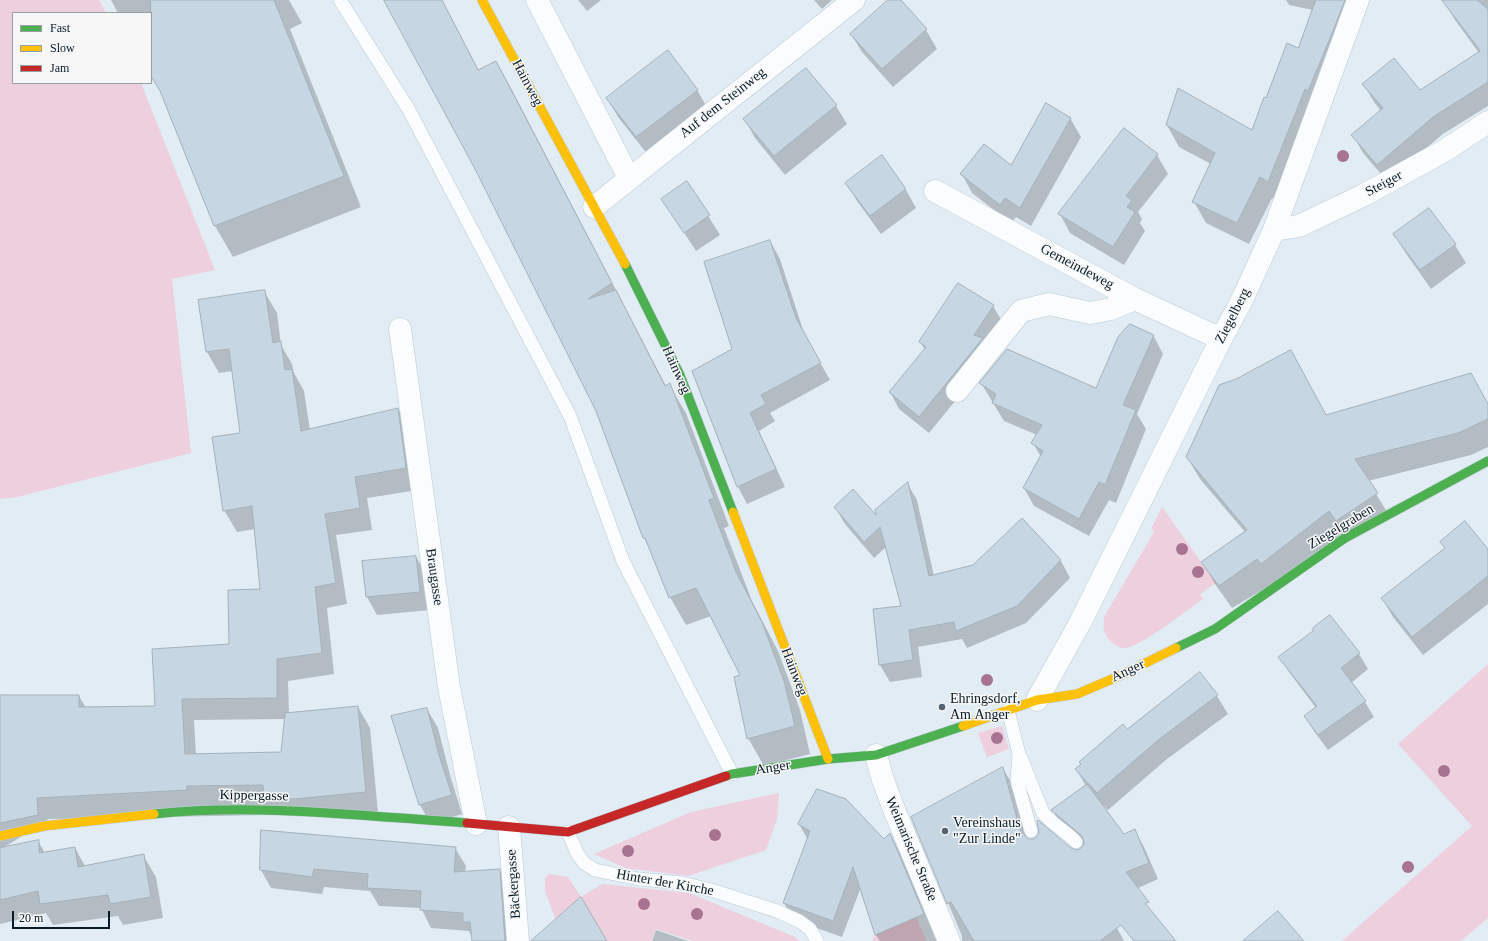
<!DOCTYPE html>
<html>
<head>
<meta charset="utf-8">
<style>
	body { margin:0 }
	#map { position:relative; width:1488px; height:941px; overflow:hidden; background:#e1ecf4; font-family:Georgia,serif }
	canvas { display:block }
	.legend { position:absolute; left:12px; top:12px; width:140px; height:72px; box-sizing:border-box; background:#f7f7f7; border:1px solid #979fa4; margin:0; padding:5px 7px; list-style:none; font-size:12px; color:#071b28 }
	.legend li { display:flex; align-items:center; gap:8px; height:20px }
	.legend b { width:20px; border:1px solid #979fa4 }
	.scale { position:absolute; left:12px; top:911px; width:98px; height:18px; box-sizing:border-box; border:2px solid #071b28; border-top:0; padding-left:5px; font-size:12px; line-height:14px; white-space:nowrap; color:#071b28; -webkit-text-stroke:3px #f7f7f7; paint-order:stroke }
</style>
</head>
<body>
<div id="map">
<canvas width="1488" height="941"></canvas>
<ul class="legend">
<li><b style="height:5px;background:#4caf50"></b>Fast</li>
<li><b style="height:5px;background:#ffc107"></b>Slow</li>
<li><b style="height:5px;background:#c62828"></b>Jam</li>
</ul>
<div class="scale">20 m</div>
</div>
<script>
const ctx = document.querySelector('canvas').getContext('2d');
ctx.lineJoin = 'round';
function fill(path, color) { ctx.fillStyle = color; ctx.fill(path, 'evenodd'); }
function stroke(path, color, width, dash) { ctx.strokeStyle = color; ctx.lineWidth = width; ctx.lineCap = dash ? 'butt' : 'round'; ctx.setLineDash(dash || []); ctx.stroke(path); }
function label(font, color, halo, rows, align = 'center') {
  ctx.font = font + ' Georgia,serif'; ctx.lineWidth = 3; ctx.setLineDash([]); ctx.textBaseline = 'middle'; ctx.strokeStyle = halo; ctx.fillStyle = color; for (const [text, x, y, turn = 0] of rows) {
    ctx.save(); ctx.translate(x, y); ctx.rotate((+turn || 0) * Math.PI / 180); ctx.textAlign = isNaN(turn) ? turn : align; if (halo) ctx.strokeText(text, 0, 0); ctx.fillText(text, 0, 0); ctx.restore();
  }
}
fill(new Path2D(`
	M0 0H99L106 13H13V83H141L215 270 172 279 191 453 17 497 0 499Z
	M1162 507 1216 583 1200 594 1203 599C1187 610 1143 645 1126 648 1117 649 1106 639 1104 630 1103 626 1104 621 1104 617L1154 532 1151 529Z
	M1488 664V918L1461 941H1342L1472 826 1398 744Z
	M1002 726 1009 749 987 757 978 733Z
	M779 793 777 819 766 850 688 876 626 868 594 854 691 812Z
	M550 874 568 877 581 897 602 884 689 893 795 937 800 941H692L656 929 651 941H607L556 920 545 891V878Z
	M916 917 927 941H872L875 935Z`), '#eecfdd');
fill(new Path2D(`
	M111 0H289L302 23 290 29 361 207 233 257 215 226 161 91 151 73V13H118Z
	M385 0H442L479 71 496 62 512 90 666 386 669 385 686 413 729 526 724 528 752 601 778 651 800 710 810 754 764 766 748 738 742 675 711 616 686 625 670 597 651 550 644 538 597 411 474 166Z
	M578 0H601L587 11Z
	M814 0H832L822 9Z
	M890 0H900L926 30 937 49 893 87 862 52 851 34Z
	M1286 0H1363L1281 202 1272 198 1249 244 1206 223 1194 202 1211 164 1179 147 1167 125 1252 132 1267 99 1299 49 1313 10 1289 5Z
	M1448 0H1488V106L1443 134 1387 181 1363 153 1353 135 1381 111 1374 102 1364 85 1420 91 1479 53 1455 20 1445 3Z
	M697 90 708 109 648 155 618 117 607 98Z
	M836 106 847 124 785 175 755 138 745 120Z
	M1070 118 1081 137 1031 226 1016 217 1011 223 972 193 962 174 1012 167Z
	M1157 155 1168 174 1138 212 1142 219 1140 223 1145 231 1124 265 1070 233 1060 214Z
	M882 157 906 190 916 208 881 234 857 201 846 183Z
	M687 182 720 235 696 251 662 199Z
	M1428 209 1455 245 1466 263 1431 289 1405 252 1394 234Z
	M770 241 780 259 805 336 830 380 770 413 775 421 759 431 785 487 747 504 738 487 693 372 734 349Z
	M264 291 277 313 281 345 292 364 294 373 304 391 310 430 398 409 410 430 418 490 367 498 372 530 336 535 347 604 327 608 334 674 288 681 289 714 358 707 370 728 378 813 49 819 3 848 38 841 45 853 75 848 85 866 143 855 156 877 163 918 123 925 118 916 53 925 46 913 0 924V696H79L86 708 156 707 230 645 261 590 255 529 237 532 224 510 242 433 233 371 219 373 207 352 199 301ZM285 719 282 753 196 755 194 720Z
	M993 306 1003 323 992 356 929 433 899 409 890 392 925 350 920 342Z
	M1153 335 1163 354 1137 414 1146 429 1116 503 1109 500 1089 536 1034 506 1024 488 1041 457 1033 443 1037 435 1004 421 981 383 1096 389Z
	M1488 405V447L1471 455 1368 481 1389 515 1232 608 1215 584 1203 562 1245 532 1200 479 1187 457 1326 416Z
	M907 483 917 500 934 576 974 566 1022 519 1061 561 1070 578 1026 623 967 648 962 639 918 647 922 677 890 682 880 665 874 610 902 606 886 547 874 558 845 524 835 507 878 518Z
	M1442 543 1488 551V604L1423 655 1393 617 1382 598 1445 549Z
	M416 557 427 575 430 610 377 615 367 597Z
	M1330 617 1359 654 1368 669 1351 683 1365 702 1374 717 1328 750 1314 731 1305 716 1316 708 1289 672 1280 657 1314 632Z
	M1200 674 1217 696 1228 714 1167 759 1108 810 1103 805H1102L1123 835 1134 830 1144 847 1158 879 1134 890 1116 926 1124 941H962V936L912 817 1003 769 1013 785 1027 839 1078 851 1084 846 1062 827 1053 810 1086 786 1076 769Z
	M427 709 438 728 450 775 462 814 431 824 420 805 392 717Z
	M799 824 884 840 890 834 899 851 937 941H880L876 935 861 887 842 937 794 920 784 903 808 840Z
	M262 831 455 848 466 866 465 872 499 870 510 888 514 941H473L472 937 469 931 431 928 421 908 379 906 370 891 324 887 322 894 271 888 261 870Z
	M656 930 688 941H652Z`), '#0003');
const building = new Path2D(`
	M151 0H274L344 176 214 226 160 91 151 76Z
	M384 0H442L478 70 496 61 612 283 588 299 616 290 665 386 670 383 714 498 709 500 736 572 762 622 784 681 795 726 747 739 734 677 740 675 696 588 669 598 645 538H643L596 411 474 167Z
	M888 0H901L927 29 882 69 850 34Z
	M1316 0H1345L1331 36 1308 91 1305 89 1268 182 1260 177 1237 223 1192 202 1215 153 1166 125 1178 88 1252 130 1264 97 1266 98 1287 43 1298 48Z
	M1442 0H1477L1488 9V82L1433 117 1377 165 1351 135 1383 108 1362 84 1394 58 1420 90 1480 51Z
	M668 50 698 90 636 137 606 98Z
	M806 68 837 105 774 156 743 119Z
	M1046 103 1071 118 1020 208 1005 198 1000 205 960 174 984 144 1011 165Z
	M1124 128 1158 154 1126 196 1132 200 1127 207 1135 212 1113 247 1058 214Z
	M882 155 906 189 870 216 845 183Z
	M687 181 710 215 684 233 661 199Z
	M1429 208 1456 244 1420 270 1393 234Z
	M770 240 796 318 821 363 761 395 766 404 750 413 776 469 737 487 692 371 732 349 704 262Z
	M958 283 994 305 974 335 983 338 919 417 889 392 926 347 919 342Z
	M265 290 273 343 281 341 285 370 292 369 301 431 398 408 406 468 355 477 360 508 325 514 336 583 315 587 322 653 277 659V698L182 699 185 754 281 752 285 713 358 706 366 792 295 799 264 798 263 785 187 786V790L37 798 38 815 0 823V695H79V707L155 706 152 649 229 644 228 590 260 589 252 506 223 511 212 437 240 433 229 349 206 352 198 300Z
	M1130 324 1154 335 1123 405 1136 410 1105 485 1099 482 1079 519 1023 488 1043 451 1031 443 1042 425 992 403 996 394 979 383 1007 349 1096 388 1118 337Z
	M1291 350 1326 415 1471 373 1488 404V419L1458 433 1355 459 1378 493 1336 521 1329 511 1261 564 1257 559 1219 586 1201 562 1247 530 1186 457 1219 385 1236 379Z
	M908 482 929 576 973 565 1022 518 1061 560 1017 606 956 631 954 622 909 630 913 660 879 665 873 609 901 606 880 527 864 542 834 507 853 489 876 515 875 510Z
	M1465 521 1488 549V576L1412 637 1381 598 1445 548 1440 542Z
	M416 556 420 592 366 597 362 561Z
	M1330 615 1360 653 1341 668 1366 701 1318 735 1304 716 1317 706 1278 657 1313 631V628Z
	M1200 672 1218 695 1157 741 1097 793 1075 769 1081 764 1079 762 1123 724 1127 729Z
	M427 708 439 755 452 795 419 805 391 716Z
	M1003 767 1021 833 1023 832 1025 836 1029 839H1034L1039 833 1037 821 1038 820 1071 848 1078 850 1081 848 1084 844 1082 836 1051 810 1087 784 1124 834 1135 829 1149 863 1126 872 1149 902 1145 903 1176 941H1134L1121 925 1100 941H974L951 902 947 904 911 817Z
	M817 789 846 799 884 839 890 833 924 914 875 935 853 867 833 921 783 903 810 831 798 824Z
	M261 830 456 847 454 872 500 869 505 941H472L470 922H463V913L420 910 421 891 367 888 368 874 314 869 312 877 260 870Z
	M39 840V853L75 847 78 867 144 854 151 897 110 904 108 895 40 904 38 891 0 900V848Z
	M581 897 607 941H531Z
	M1278 911 1304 941H1243Z`);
fill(building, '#c6d6e2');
stroke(building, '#a3b1bb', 1);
const lane = new Path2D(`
	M340 0 409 110 570 416 623 561 732 774
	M1008 710 1019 754 1017 781 1031 831
	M1021 758 1043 813C1053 825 1066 831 1076 842
	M568 832 577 853 584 863 595 870 639 879 682 883 711 890 777 911 799 921 810 929 817 941`);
const street = new Path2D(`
	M537 0 629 178
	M935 191 1135 299 1221 339
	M594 207 854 0
	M1274 230 1299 226 1364 195 1444 151 1488 122
	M400 329 449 687 476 824
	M957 391 1021 311 1049 304 1090 313 1111 309 1135 299
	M1037 700 1081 621 1221 339 1242 300 1274 230 1358 0
	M876 755 882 777 893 807 949 941
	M509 827 518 941`);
const fast = new Path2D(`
	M625 264 680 375 733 512
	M1176 648 1215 629 1345 538 1488 461
	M726 776 732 774 828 759 876 755 963 726
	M154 814C258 803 363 816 467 823`);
const slow = new Path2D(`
	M482 0 625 264
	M733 512 828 759
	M963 726 1037 700 1077 694 1117 677 1176 648
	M0 836 44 826 154 814`);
const jam = new Path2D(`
	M467 823 568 832 726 776`);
stroke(lane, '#bbcad4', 14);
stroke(street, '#bbcad4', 23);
stroke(fast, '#bbcad4', 10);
stroke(slow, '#bbcad4', 10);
stroke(jam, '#bbcad4', 10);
stroke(lane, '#fafcfd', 13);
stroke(street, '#fafcfd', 22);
stroke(fast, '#4caf50', 9);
stroke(slow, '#ffc107', 9);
stroke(jam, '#c62828', 9);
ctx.fillStyle = '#a77391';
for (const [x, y] of [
	[1343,156],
	[1182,549],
	[1198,572],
	[987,680],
	[997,738],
	[1444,771],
	[715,835],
	[628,851],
	[1408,867],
	[644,904],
	[697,914]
]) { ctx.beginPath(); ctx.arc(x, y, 6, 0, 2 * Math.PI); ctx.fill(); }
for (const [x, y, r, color] of [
	[942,707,4,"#53646f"],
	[945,831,4,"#53646f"]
]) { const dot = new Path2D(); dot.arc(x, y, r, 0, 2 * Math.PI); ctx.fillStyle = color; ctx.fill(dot); stroke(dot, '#f7f7f7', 1.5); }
label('14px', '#071b28', '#f7f7f7', [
	["Hainweg",527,83,62],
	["Auf dem Steinweg",723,103,-38],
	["Steiger",1384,184,-28],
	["Gemeindeweg",1077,267,28],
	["Ziegelberg",1233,316,-63],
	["Hainweg",676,370,66],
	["Ziegelgraben",1341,527,-31],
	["Braugasse",434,577,82],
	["Anger",1128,671,-25],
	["Hainweg",794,672,69],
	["Anger",773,768,-9],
	["Kippergasse",254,796,1],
	["Weimarische Straße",911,849,67],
	["Hinter der Kirche",665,883,10],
	["Bäckergasse",514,884,-94]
]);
label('14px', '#071b28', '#f7f7f7', [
	["Ehringsdorf,",950,699],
	["Am Anger",950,715],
	["Vereinshaus",953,823],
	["\"Zur Linde\"",953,839]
], 'left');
</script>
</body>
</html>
